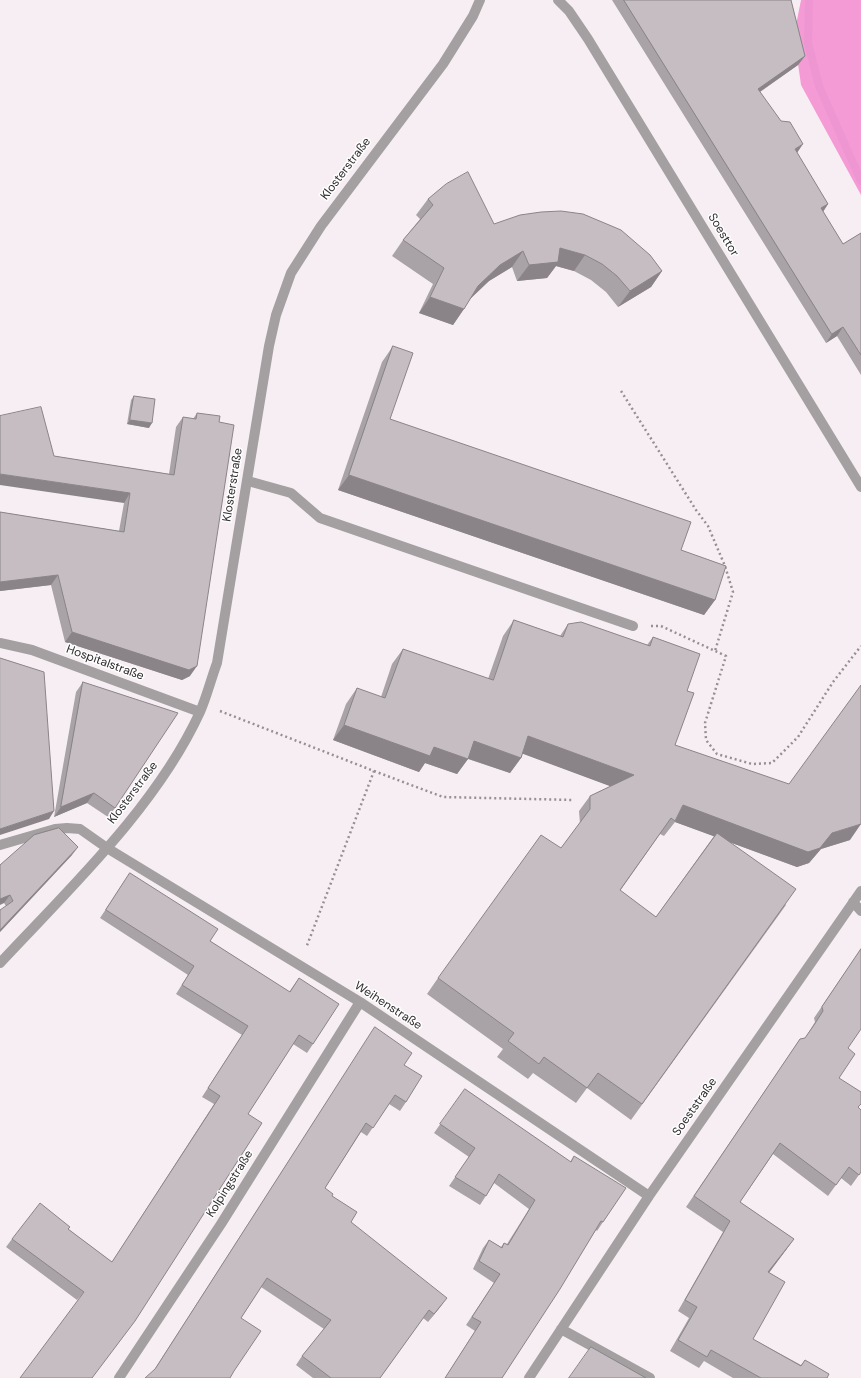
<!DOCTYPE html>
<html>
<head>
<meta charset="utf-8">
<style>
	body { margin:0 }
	canvas { display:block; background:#f6eef3 }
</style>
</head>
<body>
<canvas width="861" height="1378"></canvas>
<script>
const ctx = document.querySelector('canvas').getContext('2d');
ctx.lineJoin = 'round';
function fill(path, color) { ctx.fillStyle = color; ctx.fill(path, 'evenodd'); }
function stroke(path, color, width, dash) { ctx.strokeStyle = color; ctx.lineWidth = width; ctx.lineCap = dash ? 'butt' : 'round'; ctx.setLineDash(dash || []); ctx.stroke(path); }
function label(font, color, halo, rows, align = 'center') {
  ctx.font = font + ' "DM Sans",sans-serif'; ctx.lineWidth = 3; ctx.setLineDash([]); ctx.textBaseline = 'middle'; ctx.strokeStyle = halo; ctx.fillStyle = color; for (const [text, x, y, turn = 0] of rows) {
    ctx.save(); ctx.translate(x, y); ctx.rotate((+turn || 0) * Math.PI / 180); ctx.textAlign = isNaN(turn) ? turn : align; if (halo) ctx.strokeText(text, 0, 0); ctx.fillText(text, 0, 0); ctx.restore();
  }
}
fill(new Path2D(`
	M801 0H861V195L801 85 794 35Z`), '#f49bd6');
stroke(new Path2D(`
	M809 0 808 43 819 86 861 181`), '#ee96d1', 8);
stroke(new Path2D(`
	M621 391 696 510 708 526 725 566 733 592 715 651
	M651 626H661L726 656 705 723 706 740 717 754 752 764 772 763 798 737 833 682 861 646
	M220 711 374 771 306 948
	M374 771 443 797 574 800`), '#969094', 2.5, [2, 3]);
stroke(new Path2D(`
	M558 0 569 11 588 39 861 487
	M248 481 291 493 320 518 633 626
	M0 643 32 650 200 712
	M0 845 55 829 67 828 80 829 107 848 360 1002 649 1196
	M853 902 861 911
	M0 963C70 888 157 806 200 712 207 696 211 679 217 663L269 346 276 315 291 273 321 226 443 64 473 16 480 0
	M561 1329 650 1378
	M119 1378 221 1224 360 1002
	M529 1378 649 1196 861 891`), '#a4a0a2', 10);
fill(new Path2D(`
	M612 0H791L805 56 798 65 760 92 828 204 823 212 843 244 861 233V375L837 336 826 343Z
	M428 199 494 224 662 271 651 287 618 307 606 292 591 280 574 271 556 266 547 278 517 281 512 267 489 281 471 298 453 325 419 313 433 284 392 256 403 240 420 219 416 215Z
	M393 346 390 419 681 550 715 600 704 615 338 490 382 362Z
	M134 396 149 428 127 424 131 400Z
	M197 413 190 676 182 680 65 642 51 585 0 591V512L119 531 124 503 54 456 169 474 176 427 183 417 193 419Z
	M514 620 560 636 568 624 647 645 653 637 687 691 675 745 850 840 821 849 809 863 797 867 729 842 786 905 631 1120 587 1088 576 1103 533 1073 528 1079 497 1057 503 1049 427 994 438 978 561 848 580 824 579 811 590 796 611 786 522 753 521 758 510 773 468 759 457 774 425 763 419 772 333 740 346 704 357 688 381 697 392 664 403 649 488 679 503 636ZM675 822 714 836 656 917 620 891 660 834 664 836Z
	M83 682 115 808 108 817 87 803 54 817 76 692Z
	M72 855 0 932 6 906 4 903 0 865Z
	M130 873 210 941 289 992 299 978 313 1044 307 1053 293 1044 248 1114 77 1300 6 1247 12 1239 68 1229 112 1262 214 1104 202 1097 242 1035 176 994 188 975 100 918Z
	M861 949 848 1048 839 1078 859 1108 861 1172 851 1186 841 1178 828 1196 773 1154 740 1202 794 1239 769 1273 753 1339 801 1365 805 1360 827 1378H733L704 1361 699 1368 670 1351 689 1318 678 1311 723 1232 686 1207 800 1039 805 1038 807 1035 815 1022 814 1018Z
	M375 1027 404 1065 406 1102 400 1111 389 1104 367 1136 361 1132 325 1188 332 1196 351 1222 441 1306 428 1322 423 1318 380 1378H313L296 1365 302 1356 324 1329 261 1287 241 1318 234 1371 154 1370Z
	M465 1089 570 1162 574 1156 603 1222 597 1231 596 1230 502 1378H445L475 1331 466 1325 494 1283 473 1269 483 1248 489 1240 501 1247 504 1243 507 1244 529 1209 494 1183 480 1205 449 1186 469 1157 434 1133Z`), '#a9a3a7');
fill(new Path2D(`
	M805 56 798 65 751 98 758 89Z
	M803 144 797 153 795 149Z
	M828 204 822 213 821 208Z
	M560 248 585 255 574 271 556 266 547 278 517 281 529 265Z
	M523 251 512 267 489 281 467 302 478 286 500 265Z
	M662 271 651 287 618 307 630 291Z
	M430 297 464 309 453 325 419 313Z
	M843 327 837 336 826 343 832 334Z
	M130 420 152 423 149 428 127 424Z
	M0 474 130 493 124 503 0 485Z
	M349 475 715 600 704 615 338 490Z
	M58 575 51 585 0 591V582Z
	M72 632 197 666 190 676 182 680 65 642Z
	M344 725 434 747 468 759 457 774 425 763 419 772 333 740Z
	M528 736 634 775 623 791 518 752Z
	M474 741 521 758 510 773 463 757Z
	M94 793 87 803 54 817 61 807Z
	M683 805 832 833 861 824 850 840 821 849 809 863 797 867 675 822Z
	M54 811 49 819 0 835V829Z
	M78 847 72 855 0 932V930Z
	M10 895 4 903 0 905V899Z
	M794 1239 786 1250 761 1283 768 1272Z
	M447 1298 441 1306 428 1322 434 1314Z`), '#8a8488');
const building = new Path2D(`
	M624 0H791L805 56 758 89 781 121 790 122 803 144 795 149 828 204 821 208 843 244 861 233V355L843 327 832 334Z
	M468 172 494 224 520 215 541 212 561 211 583 214 621 230 650 255 662 271 630 291 617 276 602 264 585 255 560 248 558 262 529 265 523 251 500 265 478 286 464 309 430 297 444 268 403 240 433 205 428 199 446 184Z
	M393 346 413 353 390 419 691 522 681 550 726 566 715 600 349 475Z
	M134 396 155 399 152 423 130 420Z
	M41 407 54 456 174 475 183 417 196 419 197 413 220 416 219 422 234 425 197 666 189 670 72 632 58 575 0 582V512L124 532 130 493 0 474V416Z
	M514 620 563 637 568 624 581 622 650 646 653 637 700 654 687 691 694 693 675 745 789 784 861 685V824L832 833 820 848 808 852 683 805 675 821 671 818 620 890 656 917 717 833 796 889 642 1104 598 1073 587 1088 544 1057 539 1064 508 1041 514 1033 438 978 541 835 561 848 590 809V796L634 775 528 736 521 758 474 741 468 759 434 747 430 756 344 725 357 688 385 698 403 649 493 680Z
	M0 658 44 672 54 811 0 829Z
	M83 682 178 713 115 808 94 793 61 807Z
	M59 828 78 847 0 930V910L13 901 10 895 0 899V865L34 835Z
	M130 873 218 929 210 941 290 992 299 978 339 1004 313 1044 299 1035 248 1114 262 1123 135 1321 92 1378H20L84 1292 12 1239 40 1203 70 1227 68 1229 112 1262 220 1096 208 1088 248 1026 182 985 194 966 106 910Z
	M861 949V1029L848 1048 855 1054 839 1078 861 1092V1104L858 1107 861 1110V1172L859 1175 849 1167 836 1185 780 1143 740 1202 794 1239 768 1272 785 1282 753 1339 801 1366 805 1360 829 1374 827 1378H761L711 1350 707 1357 678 1340 697 1307 685 1300 730 1221 694 1196 800 1039 805 1038 814 1025 823 1011 822 1007Z
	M375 1027 412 1053 404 1065 422 1076 406 1102 395 1095 373 1128 366 1123 325 1188 333 1194 332 1196 357 1212 351 1222 447 1298 434 1314 429 1310 380 1378H331L302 1356 331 1320 267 1278 241 1318 261 1331 234 1371 230 1378H145L155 1369Z
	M465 1089 571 1162 574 1156 626 1188 603 1222 601 1221 560 1289 502 1378H445L481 1322 472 1317 500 1274 479 1261 489 1240 502 1248 504 1243 508 1245 535 1200 499 1174 486 1196 455 1177 475 1148 440 1124Z
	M591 1347 646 1378H569Z`);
fill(building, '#c5bdc2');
stroke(building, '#8a8488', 1);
label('12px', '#2e2b2d', '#fefefe', [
	["Klosterstraße",346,169,-53],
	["Soesttor",723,235,59],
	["Klosterstraße",233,485,-81],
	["Hospitalstraße",105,663,20],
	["Klosterstraße",133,793,-53],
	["Weihenstraße",388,1006,33],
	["Soeststraße",695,1107,-55],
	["Kolpingstraße",230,1184,-58]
]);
</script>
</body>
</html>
